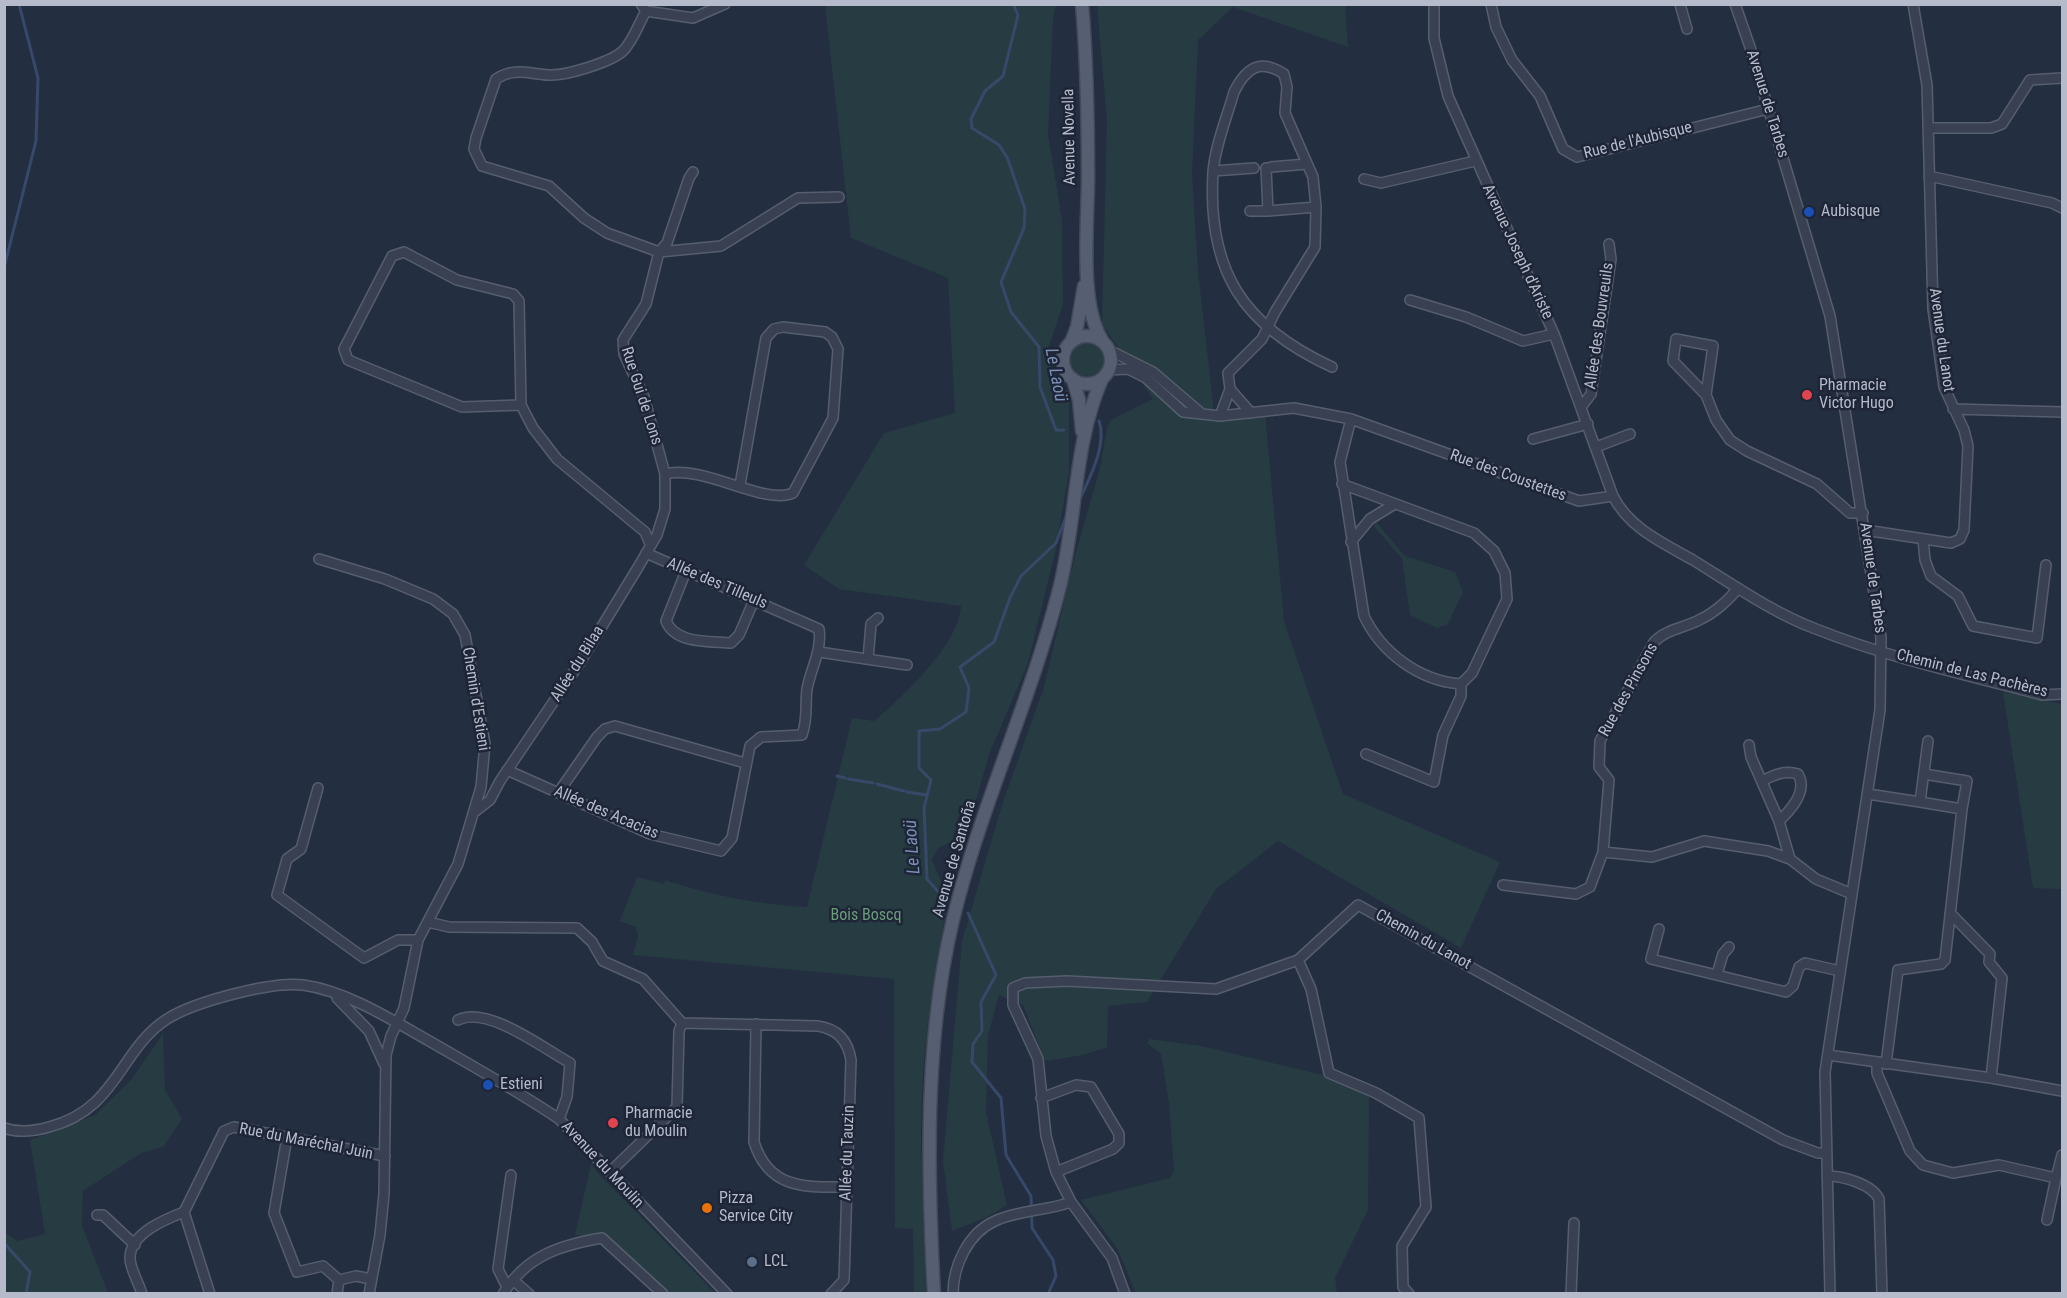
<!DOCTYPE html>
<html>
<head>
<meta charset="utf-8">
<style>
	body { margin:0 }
	#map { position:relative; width:2067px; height:1298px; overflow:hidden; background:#242e41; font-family:"Roboto Condensed",sans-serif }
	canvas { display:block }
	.frame { position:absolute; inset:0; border:6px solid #b5bbcb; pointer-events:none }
</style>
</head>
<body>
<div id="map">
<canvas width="2067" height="1298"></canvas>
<div class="frame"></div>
</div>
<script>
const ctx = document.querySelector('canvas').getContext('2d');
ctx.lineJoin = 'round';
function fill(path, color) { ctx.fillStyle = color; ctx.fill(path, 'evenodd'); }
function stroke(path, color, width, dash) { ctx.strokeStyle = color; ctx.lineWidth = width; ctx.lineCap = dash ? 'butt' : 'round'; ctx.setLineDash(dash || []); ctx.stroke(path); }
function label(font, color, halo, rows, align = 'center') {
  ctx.font = font + ' "Roboto Condensed",sans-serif'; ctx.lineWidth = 5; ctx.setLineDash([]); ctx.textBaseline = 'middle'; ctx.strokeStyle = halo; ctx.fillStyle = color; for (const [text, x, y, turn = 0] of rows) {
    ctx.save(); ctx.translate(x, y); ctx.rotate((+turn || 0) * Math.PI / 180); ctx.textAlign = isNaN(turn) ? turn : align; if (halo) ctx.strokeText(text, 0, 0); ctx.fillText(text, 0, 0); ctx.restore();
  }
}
fill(new Path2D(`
	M825 5H1056L1053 19 1048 134 1062 220 1063 304 1047 352 1054 372 1069 396V472L1055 553 1028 663 990 752 975 803 959 815 952 841 938 848 932 860 945 891 937 899 947 907C932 981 921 1058 921 1134 922 1187 925 1240 926 1293H914L913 1229 895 1228 894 979 633 955 638 936 636 927 620 921 637 877 664 884 665 880C710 895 760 905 807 907L852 718 874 721C903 697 959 644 961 606L839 589 804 565 884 433 955 413 948 278 851 238Z
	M1097 5H1345L1348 47 1233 7 1198 40 1192 173 1198 271 1215 421 1265 413 1284 621 1343 794 1500 862 1461 948 1278 841 1216 889 1147 1002 1108 1006 1107 1047 1083 1055 1045 1061 1023 1005 999 995 988 1035 986 1112 1007 1205 987 1217 952 1231 943 1161 962 941 1002 805 1044 687 1075 556 1100 468 1107 427 1111 420 1153 399 1102 324 1107 120Z
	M1068 360a18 18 0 1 1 36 0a18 18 0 1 1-36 0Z
	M1376 522 1405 556 1455 572 1463 592 1448 624 1437 628 1410 615 1402 559 1373 525Z
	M2003 692 2062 704V889L2033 888Z
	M163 1034 165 1090 182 1119 163 1147 141 1153 83 1191 82 1225 108 1293H5V1232L17 1241 45 1234 30 1140 95 1115 131 1080Z
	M1149 1039 1201 1046 1323 1075 1369 1097 1368 1210 1335 1278 1337 1293H1136L1117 1248 1081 1200 1170 1178 1174 1171 1169 1103 1161 1054 1147 1043Z
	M591 1164 599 1174 715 1293H670L610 1239 575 1235Z`), '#263c42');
stroke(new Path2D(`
	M1013 4 1018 15 1003 76 985 91 971 119 972 128 999 145 1007 157 1025 209 1024 228 1001 282 1011 312 1039 347 1040 387 1056 430H1064
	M4 268 36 141 38 78 19 4
	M1081 497C1091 475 1107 444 1099 421
	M837 776 845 778
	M848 779 873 783
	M877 784 904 791
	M907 792 927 795
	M944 898 927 879 924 808 931 780 919 768V731L940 729 966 712 969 688 960 667 994 642 1010 598 1021 576 1056 543 1067 514
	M968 913 996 975 981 1002 982 1031 973 1044 972 1062 1001 1098 1006 1155 1031 1196 1032 1228 1053 1260 1056 1276 1048 1294
	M4 1243 30 1272 26 1294`), '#374869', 3);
const minor = new Path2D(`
	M641 4 646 11 693 18 725 4
	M1434 4V38L1448 96 1554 334 1613 496C1629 528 1663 543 1693 560 1732 584 1773 613 1816 629 1889 658 1967 675 2042 695L2062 694
	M1491 4 1496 27 1512 60 1540 96 1563 149 1577 157 1768 109
	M1680 4 1687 29
	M1735 4 1750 47 1830 316 1881 637 1880 710 1825 1072 1830 1294
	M646 11C639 23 633 41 623 51 611 62 566 76 549 75 529 74 514 67 496 79L476 138 474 149 482 166 549 186 584 218 607 233 659 252 721 246 798 198 839 197
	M1928 128H1991L2002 124 2030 80 2062 78
	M1271 167 1307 164
	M1266 168 1268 211 1316 207
	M1213 171 1254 168
	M1929 176 2052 203 2062 208
	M1364 179 1381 183 1475 161
	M1250 211H1268
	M1410 300 1466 317 1523 341 1554 334
	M1109 350 1153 372 1202 414
	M1109 370 1128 369 1146 378 1183 412 1220 416 1294 408 1351 419 1579 501 1613 496
	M1230 389 1251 413
	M1706 395 1713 346 1676 339 1673 361 1706 395 1716 420 1730 440 1747 451 1817 484 1850 513H1863
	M521 405 462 407 348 360 344 349 392 256 404 252 457 280 513 294 519 301 521 405 533 428 557 459 645 532 650 544
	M1582 406 1591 394 1611 259 1609 244
	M1953 409 2062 412
	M1220 416 1230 389 1228 373 1262 339 1275 312 1315 247 1316 207 1313 177 1285 113 1287 87 1284 74C1260 58 1246 68 1234 92 1227 117 1215 146 1213 172 1207 271 1243 326 1332 367
	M1533 439 1588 424
	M1596 447 1630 434
	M665 474C704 464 764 506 793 493L833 418 838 349 832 337 825 332 783 327 774 329 766 338 740 485
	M1342 484 1474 533 1494 551 1505 573 1507 599 1472 673 1461 684C1419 681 1381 652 1364 616L1340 462 1351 419
	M1865 530 1951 543 1960 539 1964 530 1968 446 1964 430 1944 387 1933 309 1927 85 1913 4
	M1923 539 1925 560 1931 576 1958 596 1973 626 2037 638 2046 565
	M1351 542 1370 519 1393 505
	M319 559 385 579 433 599 453 614 465 635 485 744 481 787 458 864 418 940 404 1008 391 1036 386 1055 384 1194 380 1235 369 1294
	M686 571 666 621C675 644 709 641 731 643L739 635 754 600
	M819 652 907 665
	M868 659 871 624 878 618
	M1749 745 1751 757 1779 821 1790 859
	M1366 754 1434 782 1443 735 1461 696V684
	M507 770 650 834 721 851 732 838 750 746 761 737 802 735C808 719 805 705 807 689 811 668 822 651 819 629L646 553
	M1924 774 1967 781 1962 809 1920 802 1928 741
	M1762 781C1774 775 1784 770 1798 774 1808 791 1792 809 1779 821
	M318 788 301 849 287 859 277 895 364 958 398 940H418
	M558 793 597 737 605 729 615 726 745 763
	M1868 794 1920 802
	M473 813 490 800 500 781 579 664 637 569 657 535 665 509V474L644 397 624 354 623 340 646 304 659 252 667 243 689 178 693 172
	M1603 852 1652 857 1704 841 1768 851 1790 859 1816 879 1852 894
	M1503 885 1576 894 1590 887 1603 852 1609 780 1599 767 1600 741 1654 642C1666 629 1685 628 1701 619 1714 613 1730 599 1738 588
	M1950 913 1990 954 1989 962 2002 978 1991 1078
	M428 922 449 927 577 928 592 942 603 961 643 979 682 1023 818 1026C838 1029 848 1041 851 1060L844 1280 831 1294
	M1659 929 1651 959 1786 992 1793 986 1799 967 1805 963 1840 971
	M1298 960 1311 989 1329 1073 1376 1093 1419 1118 1426 1207 1402 1246 1403 1287 1409 1294
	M1717 974 1723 954 1729 947
	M337 998 369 1031 384 1064
	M458 1020C487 1005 543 1048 570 1063L567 1097 559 1119
	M756 1024 754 1142C769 1190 806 1187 847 1187
	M1828 1055 1991 1078 2062 1091
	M1877 1063V1073L1910 1151 1923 1165 1953 1173 1999 1165 2056 1178 2062 1155
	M1886 1064 1898 970 1941 964 1945 960 1962 809
	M1041 1098 1076 1085 1091 1087 1119 1134V1143L1113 1149 1056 1172
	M4 1128C18 1133 35 1131 49 1127 118 1109 119 1050 167 1019 194 1002 271 981 303 985 347 991 392 1020 431 1042 474 1067 518 1091 559 1119L727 1294
	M287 1137 274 1213 297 1272 323 1266 339 1280 356 1276 371 1279
	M610 1172 677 1107 679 1031 682 1023
	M1827 1176C1843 1176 1872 1184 1879 1199L1882 1294
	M97 1215H103L135 1245
	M2047 1220 2056 1178
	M513 1280 529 1294
	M507 1287 498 1269 511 1175
	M142 1294C139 1283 130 1269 130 1258 130 1233 166 1219 184 1212
	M210 1294 184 1212 224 1131 234 1127 385 1156
	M337 1294 339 1280
	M503 1294C526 1256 560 1245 602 1238L663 1294
	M953 1294C953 1266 968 1233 995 1221 1018 1210 1047 1211 1071 1202
	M1125 1294 1112 1258 1071 1202 1056 1172 1046 1136 1038 1059 1013 1005V988L1025 983 1067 981 1216 989 1298 960 1358 905 1783 1140 1818 1153H1825
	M1571 1294 1574 1223`);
const major = new Path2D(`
	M1082 4C1087 62 1088 120 1088 178 1088 222 1079 304 1102 340
	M1063 360a24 24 0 1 1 48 0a24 24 0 1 1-48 0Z
	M1072 340 1077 327 1084 286
	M1073 379 1079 400 1082 431
	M934 1294C927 1165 924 1025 958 900 986 795 1032 695 1059 590 1077 521 1073 445 1102 379`);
stroke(minor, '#565e6e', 12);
stroke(major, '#42495a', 15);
stroke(minor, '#384051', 9);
stroke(major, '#565f71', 12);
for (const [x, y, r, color] of [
	[1809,212,6,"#1a4fb4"],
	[1807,395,6,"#e0444e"],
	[488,1085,6,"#1a4fb4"],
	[613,1123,6,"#e0444e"],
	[707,1208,6,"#e8710a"],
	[752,1262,6,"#5c6f8a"]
]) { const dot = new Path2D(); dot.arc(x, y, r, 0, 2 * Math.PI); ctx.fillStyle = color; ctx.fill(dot); stroke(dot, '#1d2536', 2); }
label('16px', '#b5bbcb', '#1d2536', [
	["Avenue de Tarbes",1767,104,73],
	["Avenue Novella",1070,137,-91],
	["Rue de l'Aubisque",1638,141,-14],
	["Avenue Joseph d'Ariste",1517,252,65],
	["Allée des Bouvreuils",1600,326,-82],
	["Avenue du Lanot",1941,340,82],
	["Rue Gui de Lons",641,396,72],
	["Rue des Coustettes",1508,476,20],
	["Avenue de Tarbes",1872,578,82],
	["Allée des Tilleuls",717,584,23],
	["Allée du Bilaa",578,664,-58],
	["Chemin de Las Pachères",1972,674,14],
	["Rue des Pinsons",1629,690,-61],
	["Chemin d'Estieni",475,699,81],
	["Allée des Acacias",606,813,23],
	["Avenue de Santoña",955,859,-74],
	["Chemin du Lanot",1423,940,29],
	["Rue du Maréchal Juin",306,1142,11],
	["Allée du Tauzin",848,1153,-88],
	["Avenue du Moulin",602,1165,47]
]);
label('16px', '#b5bbcb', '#1d2536', [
	["Aubisque",1821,212],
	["Pharmacie",1819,386],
	["Victor Hugo",1819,404],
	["Estieni",500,1085],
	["Pharmacie",625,1114],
	["du Moulin",625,1132],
	["Pizza",719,1199],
	["Service City",719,1217],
	["LCL",764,1262]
], 'left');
label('16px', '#6b9d7a', '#1d2536', [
	["Bois Boscq",866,916]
]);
label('italic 18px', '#7b8eb4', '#1d2536', [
	["Le Laoü",1055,375,79],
	["Le Laoü",913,847,-94]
]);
</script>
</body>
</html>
